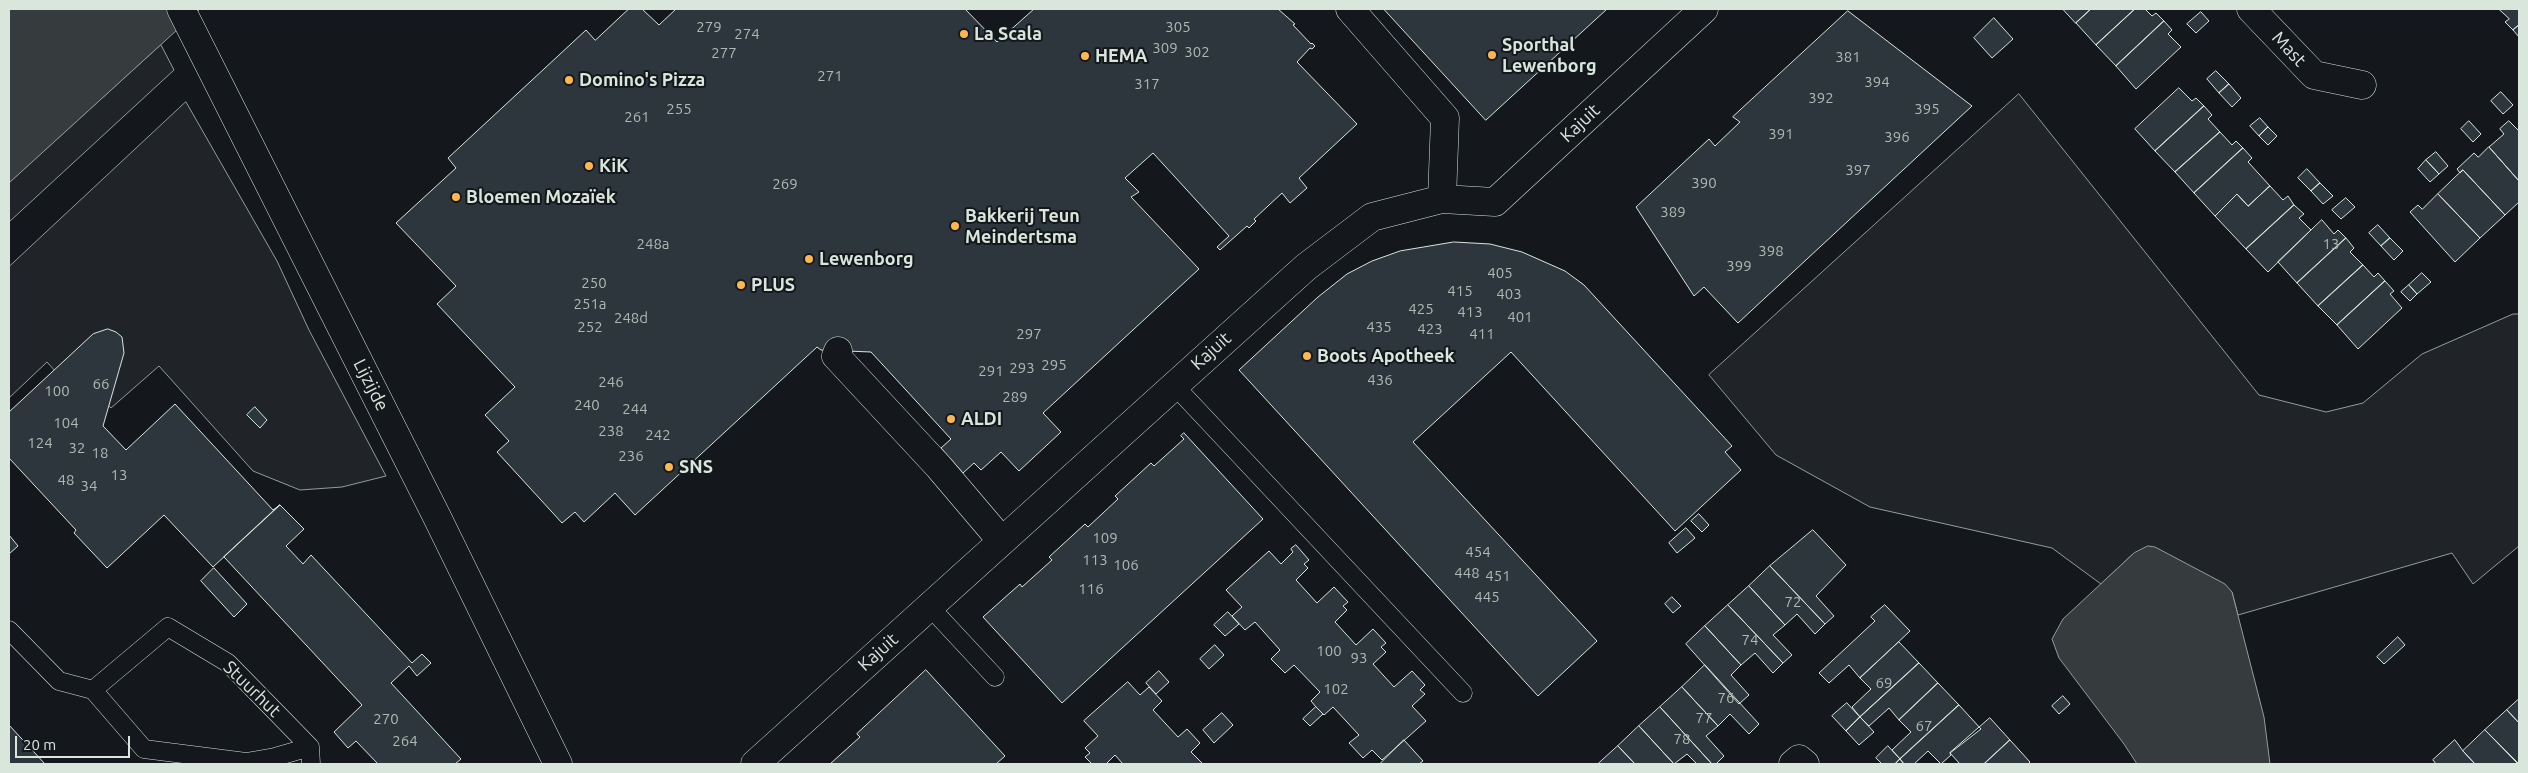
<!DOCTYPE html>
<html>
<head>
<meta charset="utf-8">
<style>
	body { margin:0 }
	#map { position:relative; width:2528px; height:773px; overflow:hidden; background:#14181c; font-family:Ubuntu,sans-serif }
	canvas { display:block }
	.frame { position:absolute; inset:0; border:10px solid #d8e6dc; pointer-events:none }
	.scale { position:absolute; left:15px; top:736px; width:115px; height:22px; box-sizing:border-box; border:2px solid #d8e6dc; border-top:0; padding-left:6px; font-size:15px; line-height:18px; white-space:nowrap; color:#d8e6dc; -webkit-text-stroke:4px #14181c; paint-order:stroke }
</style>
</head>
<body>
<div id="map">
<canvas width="2528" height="773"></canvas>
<div class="frame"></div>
<div class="scale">20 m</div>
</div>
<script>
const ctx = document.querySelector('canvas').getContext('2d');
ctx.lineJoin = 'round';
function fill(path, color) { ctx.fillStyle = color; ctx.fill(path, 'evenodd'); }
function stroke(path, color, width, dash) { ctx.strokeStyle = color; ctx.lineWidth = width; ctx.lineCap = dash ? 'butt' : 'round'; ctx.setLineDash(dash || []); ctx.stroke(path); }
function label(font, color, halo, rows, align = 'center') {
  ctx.font = font + ' Ubuntu,sans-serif'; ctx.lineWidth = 4; ctx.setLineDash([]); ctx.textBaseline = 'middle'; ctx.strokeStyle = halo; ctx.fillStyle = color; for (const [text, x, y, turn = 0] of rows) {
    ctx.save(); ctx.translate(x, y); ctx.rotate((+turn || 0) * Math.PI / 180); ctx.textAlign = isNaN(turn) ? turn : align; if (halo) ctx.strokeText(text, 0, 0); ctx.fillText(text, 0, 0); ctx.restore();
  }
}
const green = new Path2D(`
	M161 45 174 70 9 222V183Z
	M2019 94 2259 395 2326 412 2363 403 2422 354 2513 314H2519V546L2473 584 2452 553 2238 615 2232 592 2134 553 2101 584 2052 548 1870 507 1776 455 1709 375Z
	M186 102 277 261 309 330 386 476 342 487 300 490 253 471 159 366 111 408 78 373 66 383 47 362 9 398V267Z`);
fill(green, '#202428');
stroke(green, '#939e99', 1);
const water = new Path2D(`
	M9 9H200L9 183Z
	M2148 546 2155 547 2225 584 2232 592 2264 717 2270 764H2137L2124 744 2059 658 2052 639 2063 619 2134 553Z`);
fill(water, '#363b3e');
stroke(water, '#939e99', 1);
const building = new Path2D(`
	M629 9H642L659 25 676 9H965L997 42 1034 9H1278L1295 24 1293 25 1311 44 1312 43 1315 46 1312 49 1310 48 1297 62 1357 124 1299 178 1307 188 1290 203 1282 193 1254 219 1256 221 1249 228 1247 226 1220 250 1217 247 1229 236 1153 153 1125 178 1139 192 1131 197 1199 269 1043 413 1061 432 1019 471 1001 452 981 470 974 463 963 473 941 448 951 439 871 352 821 350 817 347 635 515 615 493 584 522 575 512 562 523 497 452 509 441 485 415 515 387 437 304 456 286 396 223 456 168 448 158 586 30 595 40Z
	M1384 9H1607L1486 120Z
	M2063 9H2091L2076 23Z
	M2091 9H2135L2096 45 2076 23Z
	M2135 9H2145L2152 16 2156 13 2164 21 2116 66 2096 45Z
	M2499 9H2519V25L2513 30 2505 22 2509 19Z
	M1848 11 1972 106 1738 323 1704 287 1694 296 1636 207 1709 139 1715 146 1740 122 1733 117Z
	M2201 12 2209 21 2196 33 2187 24Z
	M1994 18 2013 39 1992 58 1974 38Z
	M2164 21 2172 30 2168 34 2181 47 2136 89 2116 66Z
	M2519 25V37L2513 30Z
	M2216 71 2229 84 2219 93 2207 79Z
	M2229 84 2241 98 2232 107 2219 93Z
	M2179 88 2192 101 2196 98 2204 106 2155 151 2135 129Z
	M2501 92 2513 105 2503 114 2491 101Z
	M2204 106 2212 115 2208 119 2220 132 2175 172 2155 151Z
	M2260 118 2268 127 2259 136 2250 126Z
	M2469 121 2481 134 2473 142 2461 129Z
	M2509 121 2519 131V181L2489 147 2504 134 2500 129Z
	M2268 127 2277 136 2268 145 2259 136Z
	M2220 132 2232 145 2236 141 2243 148 2194 193 2175 172Z
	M2489 147 2519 181V202L2505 215 2463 170 2460 173 2457 169 2474 153 2478 157Z
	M2243 148 2252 158 2248 162 2270 186 2248 206 2237 194 2215 216 2194 193Z
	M2436 152 2448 166 2439 174 2426 160Z
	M2426 160 2439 174 2430 182 2418 169Z
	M2307 169 2320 183 2311 191 2298 178Z
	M2463 170 2505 215 2480 238 2438 194Z
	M2320 183 2333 196 2323 204 2311 191Z
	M2270 186 2283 200 2288 196 2294 205 2246 249 2215 216 2237 194 2248 206Z
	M2438 194 2480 238 2455 262 2410 212 2418 205 2422 209Z
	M2346 198 2355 207 2341 219 2332 210Z
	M2294 205 2304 214 2299 218 2311 230 2268 272 2246 249Z
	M2322 220 2334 234 2338 230 2346 238 2297 283 2278 262Z
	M2378 225 2390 238 2381 246 2369 233Z
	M2346 238 2354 248 2350 252 2363 265 2318 306 2297 283Z
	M2390 238 2403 251 2394 260 2381 246Z
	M1454 242 1490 244 1522 252 1565 271 1584 285 1732 446 1725 452 1741 470 1675 531 1511 352 1413 442 1597 641 1538 696 1239 370 1318 297 1347 274 1372 261 1400 251Z
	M2363 265 2374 277 2378 273 2385 281 2337 325 2318 306Z
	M2422 273 2431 282 2417 294 2409 285Z
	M2385 281 2394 291 2390 294 2402 308 2358 349 2337 325Z
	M2409 285 2417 294 2410 301 2401 292Z
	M108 329 116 332 122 337 124 353 103 426 126 450 175 404 273 510 280 505 213 567 164 515 107 568 74 533 76 530 9 458V412L93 334Z
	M255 407 267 420 260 428 247 415Z
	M1184 433 1263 519 1062 703 983 617 1020 584 1022 587 1052 560 1049 557 1085 524 1088 527 1118 499 1115 496 1151 463 1154 466 1184 439 1181 436Z
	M280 505 304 529 286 546 303 564 311 555 412 663 422 654 431 663 417 676 409 666 391 683 461 759 455 764H378L356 741 348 748 334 732 362 705 224 557Z
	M1699 514 1709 525 1702 532 1691 521Z
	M1686 528 1695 538 1677 553 1669 543Z
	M1813 530 1846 565 1816 596 1834 616 1825 624 1770 566Z
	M9 535 18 546 9 554Z
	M1296 545 1309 560 1304 564 1308 568 1296 580 1317 603 1334 587 1348 602 1343 606 1347 610 1335 622 1356 645 1373 629 1386 643 1381 647 1386 652 1373 664 1394 687 1412 671 1425 685 1420 690 1425 694 1412 706 1426 721 1382 760 1372 750 1363 758 1349 743 1359 735 1333 707 1324 715 1316 707 1311 701 1320 692 1294 665 1285 673 1271 659 1280 650 1255 622 1245 630 1232 616 1242 607 1226 590 1269 551 1281 564 1293 552 1291 549Z
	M1770 566 1825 624 1815 634 1797 614 1785 625 1749 586Z
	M214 568 247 604 234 617 201 581Z
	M1749 586 1785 625 1773 635 1792 655 1783 663 1728 605Z
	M1672 597 1681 606 1673 613 1665 604Z
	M1728 605 1783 663 1773 673 1755 653 1741 665 1705 626Z
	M1885 605 1910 631 1860 678 1849 665 1829 683 1819 673 1875 621 1871 617Z
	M1228 612 1239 624 1225 636 1214 625Z
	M1705 626 1741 665 1731 675 1749 695 1739 704 1686 644Z
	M2398 637 2405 645 2384 664 2377 657Z
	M1899 642 1919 663 1860 717 1852 707 1871 689 1860 678Z
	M1215 645 1224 655 1209 669 1200 659Z
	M1919 663 1938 683 1899 720 1889 708 1869 726 1860 717Z
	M1705 665 1759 724 1749 734 1730 714 1718 726 1682 687Z
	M926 670 1005 756 996 764H830L860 737 857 734Z
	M1159 671 1169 682 1156 694 1146 683Z
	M1128 682 1140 695 1149 687 1162 701 1153 710 1178 737 1187 729 1200 743 1191 752 1203 764H1123L1115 755 1106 764H1092L1085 757 1090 753 1085 748 1098 736 1084 721Z
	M1938 683 1959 705 1900 759 1892 750 1911 732 1899 720Z
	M1682 687 1718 726 1706 736 1724 756 1716 764H1712L1660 707Z
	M2063 696 2070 704 2059 714 2052 706Z
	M2519 699V723L2507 710Z
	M1847 703 1860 717 1846 731 1832 716Z
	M1959 705 1981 729 1950 753 1951 755 1941 764 1928 751 1914 764H1904L1900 759Z
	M1316 707 1323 714 1310 726 1303 719Z
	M1660 707 1712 764H1697L1687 754 1674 764 1639 726Z
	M2507 710 2519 723V764L2485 730Z
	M1222 713 1233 725 1214 743 1203 730Z
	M1860 717 1874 732 1859 745 1846 731Z
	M1990 718 2010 740 1984 764H1960L1950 753Z
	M9 725 45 764H9Z
	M1639 726 1674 764H1635L1618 746Z
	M2485 730 2518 764H2475L2463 751Z
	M1404 740 1423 761 1419 764H1380Z
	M2010 740 2030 762 2028 764H1984Z
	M2455 740 2463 751 2475 764H2436L2433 760Z
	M1618 746 1635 764H1598Z
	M1888 746 1900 759 1895 764H1882L1876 758Z
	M1900 759 1904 764H1895Z`);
fill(building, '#2c363c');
stroke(building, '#d8e6dc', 1);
const lane = new Path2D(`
	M1174 385 1463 693
	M929 606 995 677
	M9 630 59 681 93 690 168 627 228 663 310 747 311 764
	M93 690 144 749 246 762 275 757 310 747`);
const street = new Path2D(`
	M1350 9 1445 118 1442 199
	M2251 9 2314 75 2362 85
	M838 351 836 356 939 467 1001 540
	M755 764 1306 267 1372 217 1442 199 1495 202 1704 9
	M1793 764 1799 759 1805 764`);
const secondary = new Path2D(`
	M181 9 437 517 558 764`);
stroke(lane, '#d8e6dc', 19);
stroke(street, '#d8e6dc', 29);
stroke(secondary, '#d8e6dc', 29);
stroke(lane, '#14181c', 18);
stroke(street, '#14181c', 28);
stroke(secondary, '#14181c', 28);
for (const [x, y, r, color] of [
	[964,34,5,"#ffb74d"],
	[1492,55,5,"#ffb74d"],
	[1085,56,5,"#ffb74d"],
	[569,80,5,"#ffb74d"],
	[589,166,5,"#ffb74d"],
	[456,197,5,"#ffb74d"],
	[955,226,5,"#ffb74d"],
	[809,259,5,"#ffb74d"],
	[741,285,5,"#ffb74d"],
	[1307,356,5,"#ffb74d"],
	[951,419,5,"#ffb74d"],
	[669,467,5,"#ffb74d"]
]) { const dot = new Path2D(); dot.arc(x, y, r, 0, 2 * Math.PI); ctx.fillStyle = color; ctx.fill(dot); stroke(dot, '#14181c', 2); }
label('15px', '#adbab4', null, [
	["279",709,27],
	["305",1178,27],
	["274",747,34],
	["309",1165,48],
	["302",1197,52],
	["277",724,53],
	["381",1848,57],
	["271",830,76],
	["394",1877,82],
	["317",1147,84],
	["392",1821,98],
	["255",679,109],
	["395",1927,109],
	["261",637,117],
	["391",1781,134],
	["396",1897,137],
	["397",1858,170],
	["390",1704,183],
	["269",785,184],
	["389",1673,212],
	["248a",653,244],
	["13",2331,244],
	["398",1771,251],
	["399",1739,266],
	["405",1500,273],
	["250",594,283],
	["415",1460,291],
	["403",1509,294],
	["251a",590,304],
	["425",1421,309],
	["413",1470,312],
	["401",1520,317],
	["248d",631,318],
	["252",590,327],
	["435",1379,327],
	["423",1430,329],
	["297",1029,334],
	["411",1482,334],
	["295",1054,365],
	["293",1022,368],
	["291",991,371],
	["436",1380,380],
	["246",611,382],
	["66",101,384],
	["100",57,391],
	["289",1015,397],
	["240",587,405],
	["244",635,409],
	["104",66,423],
	["238",611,431],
	["242",658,435],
	["124",40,443],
	["32",77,448],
	["18",100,453],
	["236",631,456],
	["13",119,475],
	["48",66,480],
	["34",89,486],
	["109",1105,538],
	["454",1478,552],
	["113",1095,560],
	["106",1126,565],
	["448",1467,573],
	["451",1498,576],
	["116",1091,589],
	["445",1487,597],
	["72",1793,602],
	["74",1750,640],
	["100",1329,651],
	["93",1359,658],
	["69",1884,683],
	["102",1336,689],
	["76",1726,698],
	["77",1704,718],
	["270",386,719],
	["67",1924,726],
	["78",1682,739],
	["264",405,741]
]);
label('bold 18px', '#d8e6dc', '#14181c', [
	["La Scala",974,34],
	["Sporthal",1502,45],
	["Lewenborg",1502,66],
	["HEMA",1095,56],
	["Domino's Pizza",579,80],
	["KiK",599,166],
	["Bloemen Mozaïek",466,197],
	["Bakkerij Teun",965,216],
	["Meindertsma",965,237],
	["Lewenborg",819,259],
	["PLUS",751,285],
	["Boots Apotheek",1317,356],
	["ALDI",961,419],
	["SNS",679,467]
], 'left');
label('18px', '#d8e6dc', '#14181c', [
	["Mast",2289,49,47],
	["Kajuit",1580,123,-43],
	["Kajuit",1211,351,-42],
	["Lijzijde",371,385,63],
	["Kajuit",878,652,-42],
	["Stuurhut",252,689,44]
]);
</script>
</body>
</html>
